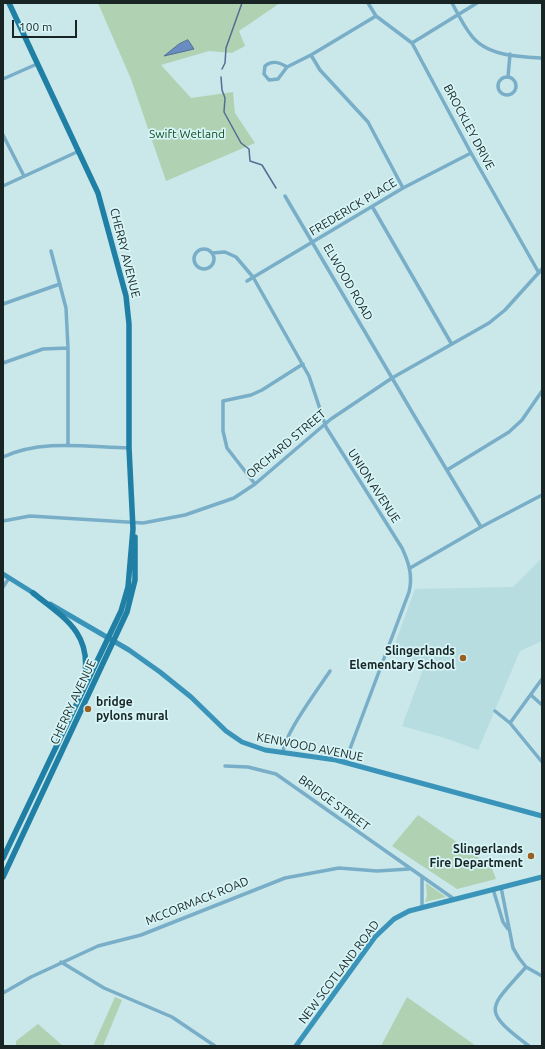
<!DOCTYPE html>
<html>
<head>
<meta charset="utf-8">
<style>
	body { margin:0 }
	#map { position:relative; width:545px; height:1049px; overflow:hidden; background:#cae7e9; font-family:Ubuntu,sans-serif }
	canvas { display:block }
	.frame { position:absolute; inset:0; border:4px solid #192424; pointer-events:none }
	.scale { position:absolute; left:12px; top:20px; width:65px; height:18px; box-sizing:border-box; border:2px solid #192424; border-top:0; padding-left:5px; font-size:12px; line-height:14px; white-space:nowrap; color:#192424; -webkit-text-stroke:3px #d7f5f7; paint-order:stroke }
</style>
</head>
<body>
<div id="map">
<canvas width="545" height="1049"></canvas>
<div class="frame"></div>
<div class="scale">100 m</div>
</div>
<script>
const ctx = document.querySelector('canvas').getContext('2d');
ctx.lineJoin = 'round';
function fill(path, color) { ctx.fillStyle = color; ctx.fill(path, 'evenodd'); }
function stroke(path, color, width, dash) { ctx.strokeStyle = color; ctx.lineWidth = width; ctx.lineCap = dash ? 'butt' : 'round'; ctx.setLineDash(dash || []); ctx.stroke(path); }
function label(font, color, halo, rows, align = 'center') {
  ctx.font = font + ' Ubuntu,sans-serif'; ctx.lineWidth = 3.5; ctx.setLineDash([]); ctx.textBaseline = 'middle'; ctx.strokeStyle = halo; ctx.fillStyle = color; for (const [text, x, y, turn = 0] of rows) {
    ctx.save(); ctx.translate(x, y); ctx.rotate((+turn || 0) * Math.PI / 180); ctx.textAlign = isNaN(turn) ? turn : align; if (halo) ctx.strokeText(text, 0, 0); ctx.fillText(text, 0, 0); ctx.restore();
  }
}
fill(new Path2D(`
	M542 558V641L520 651 478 750 445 738 402 726 425 664 392 652 415 589 513 587Z`), '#b7dde0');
fill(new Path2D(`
	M98 3H280L239 31 245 46 232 53 209 51 161 65 191 98 233 92 235 113 255 143 166 181 131 79Z
	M418 815 491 866 496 879 457 889 392 846Z
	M426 883 446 897 425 902 427 896Z
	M115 997 122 1000 103 1046H93Z
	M407 997 476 1046H381Z
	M38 1024 63 1046H16V1041Z`), '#b1d1b3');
const water = new Path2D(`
	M188 40 194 49 164 56 179 44Z`);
fill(water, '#698dc2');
stroke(water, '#516e93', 1);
stroke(new Path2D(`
	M222 69 225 63 226 48 242 3
	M221 77 222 90 225 98 224 112 241 143 249 149 250 161 262 165 276 188`), '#516e93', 1.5);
stroke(new Path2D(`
	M368 3 376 16 412 43 471 153 539 273
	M452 3C458 14 463 25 471 35 486 56 519 57 542 58
	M412 43 477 3
	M311 55 320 70 368 122 403 188
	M287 67C279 62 272 60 265 66L264 74 269 80 278 79 287 67 311 55 376 16
	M498 86a9 9 0 1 1 18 0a9 9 0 1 1-18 0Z
	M508 77 510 54
	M3 79 37 64
	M3 135 24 176
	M3 186 79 151
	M285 196 415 417 481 527
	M373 208 451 343
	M194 259a10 10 0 1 1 20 0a10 10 0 1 1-20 0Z
	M51 251 66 308 68 348V446
	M212 253 225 252 236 257 253 277 309 376 326 427 402 548C409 563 413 576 409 592L345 762
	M247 281 403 188 471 153
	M3 304 60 284
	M3 363 43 349 68 348
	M3 457C42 439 87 447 129 448
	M447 470 509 432 522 420 542 391
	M255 484 227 448 223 431V401L251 395 262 390 303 364
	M3 521 30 516 143 523 185 515 234 498 255 484 331 419 392 378 489 323 505 310 542 269
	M410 568 481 527 542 495
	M3 587 9 578
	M531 695 542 705
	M495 711 510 723 542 762
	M510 723 542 679
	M283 752C285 733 318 689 330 671
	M225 766 248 767 276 774 454 899
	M501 887 513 948 519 958 526 967 542 976
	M493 889 503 922 508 929
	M422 907V878
	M61 962 104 988 172 1017 215 1046
	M526 967C489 1009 480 1009 529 1046
	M3 993 31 977 98 946 141 935 285 878 339 868 377 871 409 869`), '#79aec8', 3.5);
stroke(new Path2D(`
	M3 574 35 594
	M50 604 129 650 160 672 191 697 226 731 242 742 265 750 336 760 542 816
	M296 1046 375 937 394 919 409 911 542 877`), '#3a94ba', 5);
stroke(new Path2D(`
	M33 593C65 618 93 634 84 680
	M3 858 121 611 128 587 133 529 129 448V324L126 296 98 193 9 3
	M3 877 127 612 135 580V537`), '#1f7fa4', 5.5);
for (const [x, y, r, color] of [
	[463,658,4,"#9b5f20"],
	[88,709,4,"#9b5f20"],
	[531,856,4,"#9b5f20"]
]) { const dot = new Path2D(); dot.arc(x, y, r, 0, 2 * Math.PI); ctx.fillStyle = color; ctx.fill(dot); stroke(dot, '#d7f5f7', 1.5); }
label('12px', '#192424', '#d7f5f7', [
	["BROCKLEY DRIVE",469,127,62],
	["FREDERICK PLACE",353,207,-31],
	["CHERRY AVENUE",125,253,76],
	["ELWOOD ROAD",348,282,60],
	["ORCHARD STREET",286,444,-40],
	["UNION AVENUE",374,486,57],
	["CHERRY AVENUE",73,702,-65],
	["KENWOOD AVENUE",310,747,11],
	["BRIDGE STREET",334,803,36],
	["MCCORMACK ROAD",197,901,-22],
	["NEW SCOTLAND ROAD",339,972,-53]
]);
label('12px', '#104a1b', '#d7f5f7', [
	["Swift Wetland",187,134]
]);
label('bold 12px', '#192424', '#d7f5f7', [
	["Slingerlands",455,651],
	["Elementary School",455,665],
	["bridge",96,702,"left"],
	["pylons mural",96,716,"left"],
	["Slingerlands",523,849],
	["Fire Department",523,863]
], 'right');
</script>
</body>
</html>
